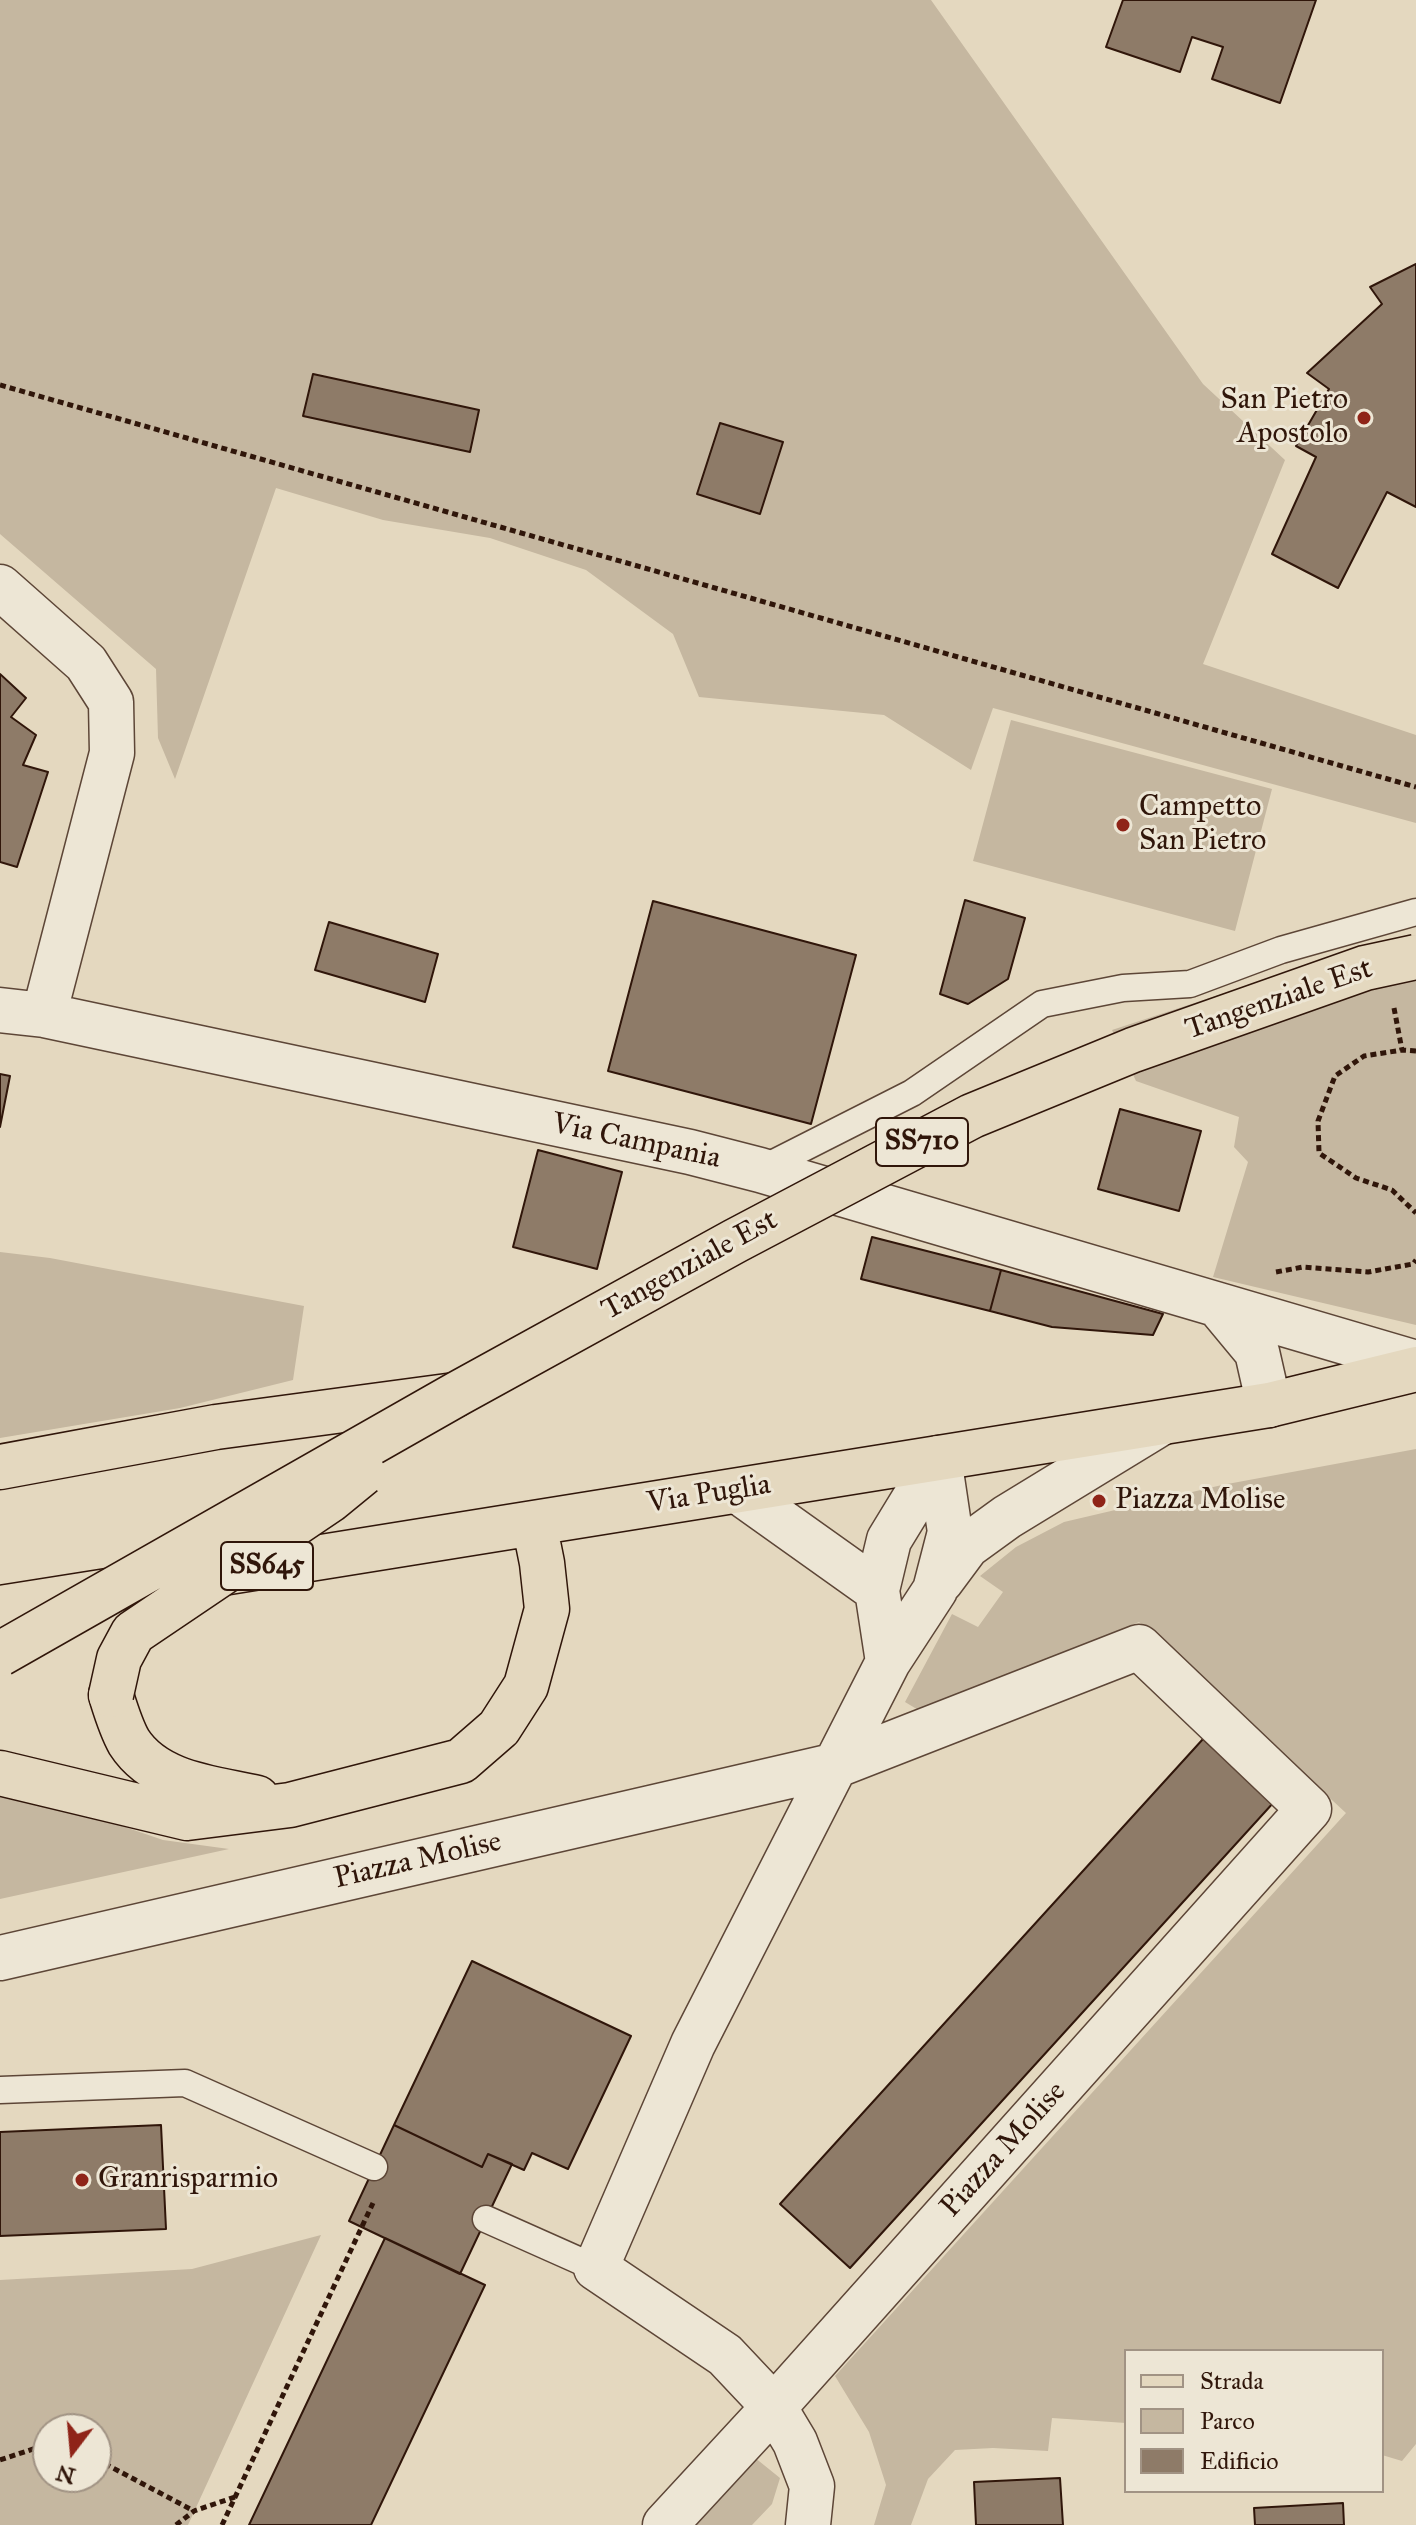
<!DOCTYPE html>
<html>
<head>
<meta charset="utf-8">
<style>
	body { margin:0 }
	#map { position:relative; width:1416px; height:2525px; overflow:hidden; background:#e4d8bf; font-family:"IM FELL Great Primer",serif }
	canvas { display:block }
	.legend { position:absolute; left:1124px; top:2349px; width:260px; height:144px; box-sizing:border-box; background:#ede6d5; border:2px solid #a19384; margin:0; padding:10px 14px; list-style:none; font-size:24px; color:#30160a }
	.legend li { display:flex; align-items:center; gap:16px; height:40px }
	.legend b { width:40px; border:2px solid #a19384 }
	.north { position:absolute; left:32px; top:2413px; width:80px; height:80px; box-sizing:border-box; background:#ede6d5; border:2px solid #a19384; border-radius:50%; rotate:196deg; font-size:22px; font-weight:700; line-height:32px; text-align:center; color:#30160a }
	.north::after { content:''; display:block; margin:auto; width:28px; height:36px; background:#8f2418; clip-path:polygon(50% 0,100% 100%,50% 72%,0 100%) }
</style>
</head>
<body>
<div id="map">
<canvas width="1416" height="2525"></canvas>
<ul class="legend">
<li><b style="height:10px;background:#e4d8bf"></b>Strada</li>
<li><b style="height:22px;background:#c5b7a0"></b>Parco</li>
<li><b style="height:22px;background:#8e7b68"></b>Edificio</li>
</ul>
<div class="north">N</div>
</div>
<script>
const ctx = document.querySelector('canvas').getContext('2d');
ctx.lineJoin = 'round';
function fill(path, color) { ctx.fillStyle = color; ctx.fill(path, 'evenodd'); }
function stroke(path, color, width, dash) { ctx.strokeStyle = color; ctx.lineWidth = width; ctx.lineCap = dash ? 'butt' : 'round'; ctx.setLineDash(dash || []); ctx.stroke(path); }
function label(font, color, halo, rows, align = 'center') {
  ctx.font = font + ' "IM FELL Great Primer",serif'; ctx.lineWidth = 6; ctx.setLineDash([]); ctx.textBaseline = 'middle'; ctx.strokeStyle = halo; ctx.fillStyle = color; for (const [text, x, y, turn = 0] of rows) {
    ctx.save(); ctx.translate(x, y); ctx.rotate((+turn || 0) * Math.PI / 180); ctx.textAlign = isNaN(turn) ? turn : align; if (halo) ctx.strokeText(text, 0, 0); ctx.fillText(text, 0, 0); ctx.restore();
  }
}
fill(new Path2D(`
	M0 0H931L1203 384 1285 460 1203 664 1416 735V823L993 708 971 770 884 715 699 697 673 634 586 570 490 538 383 520 276 488 175 779 158 738 156 669 0 534Z
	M1011 720 1272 789 1235 931 973 861Z
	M1416 935V1325L1213 1277 1248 1162 1234 1147 1239 1117 1136 1081 1112 1030 1371 945Z
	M0 1252 50 1258 304 1306 293 1380 180 1408 0 1438Z
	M1416 1449V2444L1402 2461 1382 2455V2351H1126V2423L1052 2418 1048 2451 993 2448 955 2450 928 2479 911 2525H874L886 2485 869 2432 835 2376 1346 1813 1139 1622 920 1711 905 1702 952 1614 978 1627 1003 1592 980 1576 1016 1547 1064 1522 1222 1485Z
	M0 1792 81 1812 163 1840 229 1849 0 1899Z
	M321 2235 188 2525H0V2280L192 2269ZM48 2429H96V2477H48Z
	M754 2457 780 2478 772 2504 752 2525H693Z`), '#c5b7a0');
const building = new Path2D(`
	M1123 0H1316L1280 103 1212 79 1223 47 1192 37 1180 72 1106 47Z
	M1416 264V507L1387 492 1338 588 1272 554 1316 457 1296 446 1329 389 1307 373 1382 304 1370 287Z
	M313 374 479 410 470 452 303 416Z
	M720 423 783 442 760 514 697 494Z
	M0 674 26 698 11 717 36 735 23 765 48 772 17 867 0 862Z
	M965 900 1025 918 1008 979 968 1004 940 994Z
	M653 901 856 955 811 1124 608 1071Z
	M329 922 438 954 425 1002 315 970Z
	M0 1074 10 1076 0 1127Z
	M1120 1109 1201 1131 1179 1211 1098 1189Z
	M538 1150 622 1172 597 1269 513 1247Z
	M872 1237 1001 1270 990 1311 861 1279Z
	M1001 1270 1163 1314 1153 1335 1052 1327 990 1311Z
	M1203 1739 1274 1802 850 2268 780 2204Z
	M472 1961 631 2036 568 2169 532 2153 524 2170 488 2154 482 2167 394 2125Z
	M161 2125 166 2229 0 2236V2132Z
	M394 2125 482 2167 488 2154 512 2164 460 2274 349 2221Z
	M385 2238 485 2285 371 2525H249Z
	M1060 2478 1063 2525H976L974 2482Z
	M1343 2503 1344 2525H1255L1254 2508Z`);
fill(building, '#8e7b68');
stroke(building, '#30160a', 2);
const lane = new Path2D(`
	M760 1170 912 1093 1042 1004 1123 988 1190 984 1281 950 1416 912
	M0 2090 185 2083 374 2167
	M486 2219 596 2268`);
const street = new Path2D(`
	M0 587 86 663 111 702 112 753 44 1015
	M0 1010 44 1015 690 1152 760 1170 1416 1363
	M1218 1305 1257 1352 1269 1405
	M738 1491 877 1590
	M941 1581 967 1546 1007 1517 1161 1423
	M888 1662 877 1590 889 1540 939 1458
	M0 1958 837 1765 1139 1647 1309 1809 774 2407 795 2442 812 2486 808 2525
	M665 2525 774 2407 725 2355 596 2268 693 2044 888 1662 935 1590 950 1532 939 1458`);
const primary = new Path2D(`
	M0 1467 216 1427 455 1395
	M216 1574 1269 1405 1416 1369
	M0 1608 108 1591
	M111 1695C116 1711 121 1728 129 1742 156 1784 213 1788 257 1798
	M0 1773 187 1818 290 1805 461 1761 499 1728 526 1686 547 1609 542 1563 534 1523`);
stroke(lane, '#5d4637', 29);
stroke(street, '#5d4637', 47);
stroke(primary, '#30160a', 47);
stroke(new Path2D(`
	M0 385 1416 787
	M1394 1008 1402 1050
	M1416 1051 1402 1050 1364 1056 1335 1076 1318 1121 1319 1153 1356 1178 1392 1190 1416 1213
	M1276 1272 1303 1267 1368 1272 1413 1264 1416 1260
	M96 2459 194 2511
	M0 2460 48 2444
	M176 2525 194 2511 235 2497
	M222 2525 373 2203`), '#30160a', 5, [6, 4]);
stroke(lane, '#ede6d5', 26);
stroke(street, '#ede6d5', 44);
stroke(primary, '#e4d8bf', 44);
const primaryBridge = new Path2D(`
	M0 1654 457 1394 735 1241 972 1116 1133 1050 1365 968 1416 957
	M111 1695 119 1659 133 1633 330 1500 363 1473`);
stroke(primaryBridge, '#30160a', 47, []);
stroke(primaryBridge, '#e4d8bf', 44);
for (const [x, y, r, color] of [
	[1364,418,8,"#8f2418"],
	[1123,825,8,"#8f2418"],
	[1099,1501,8,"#8f2418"],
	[82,2180,8,"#8f2418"]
]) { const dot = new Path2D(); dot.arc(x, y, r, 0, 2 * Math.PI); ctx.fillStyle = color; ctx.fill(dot); stroke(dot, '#ede6d5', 3); }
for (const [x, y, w] of [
	[922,1142,92],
	[267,1566,92]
]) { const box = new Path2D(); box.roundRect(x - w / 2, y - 24, w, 48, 6); ctx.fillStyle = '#ede6d5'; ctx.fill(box); stroke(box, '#30160a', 2); }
label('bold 28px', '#30160a', null, [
	["SS710",922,1142],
	["SS645",267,1566]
]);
label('30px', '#30160a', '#ede6d5', [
	["San Pietro",1348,401,"right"],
	["Apostolo",1348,435,"right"],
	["Campetto",1139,808],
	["San Pietro",1139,842],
	["Piazza Molise",1115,1501],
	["Granrisparmio",98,2180]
], 'left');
label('30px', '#30160a', '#ede6d5', [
	["Tangenziale Est",1279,1000,-19],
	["Via Campania",636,1142,12],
	["Tangenziale Est",690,1266,-29],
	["Via Puglia",709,1495,-9],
	["Piazza Molise",418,1861,-13],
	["Piazza Molise",1004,2150,-48]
]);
</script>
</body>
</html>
